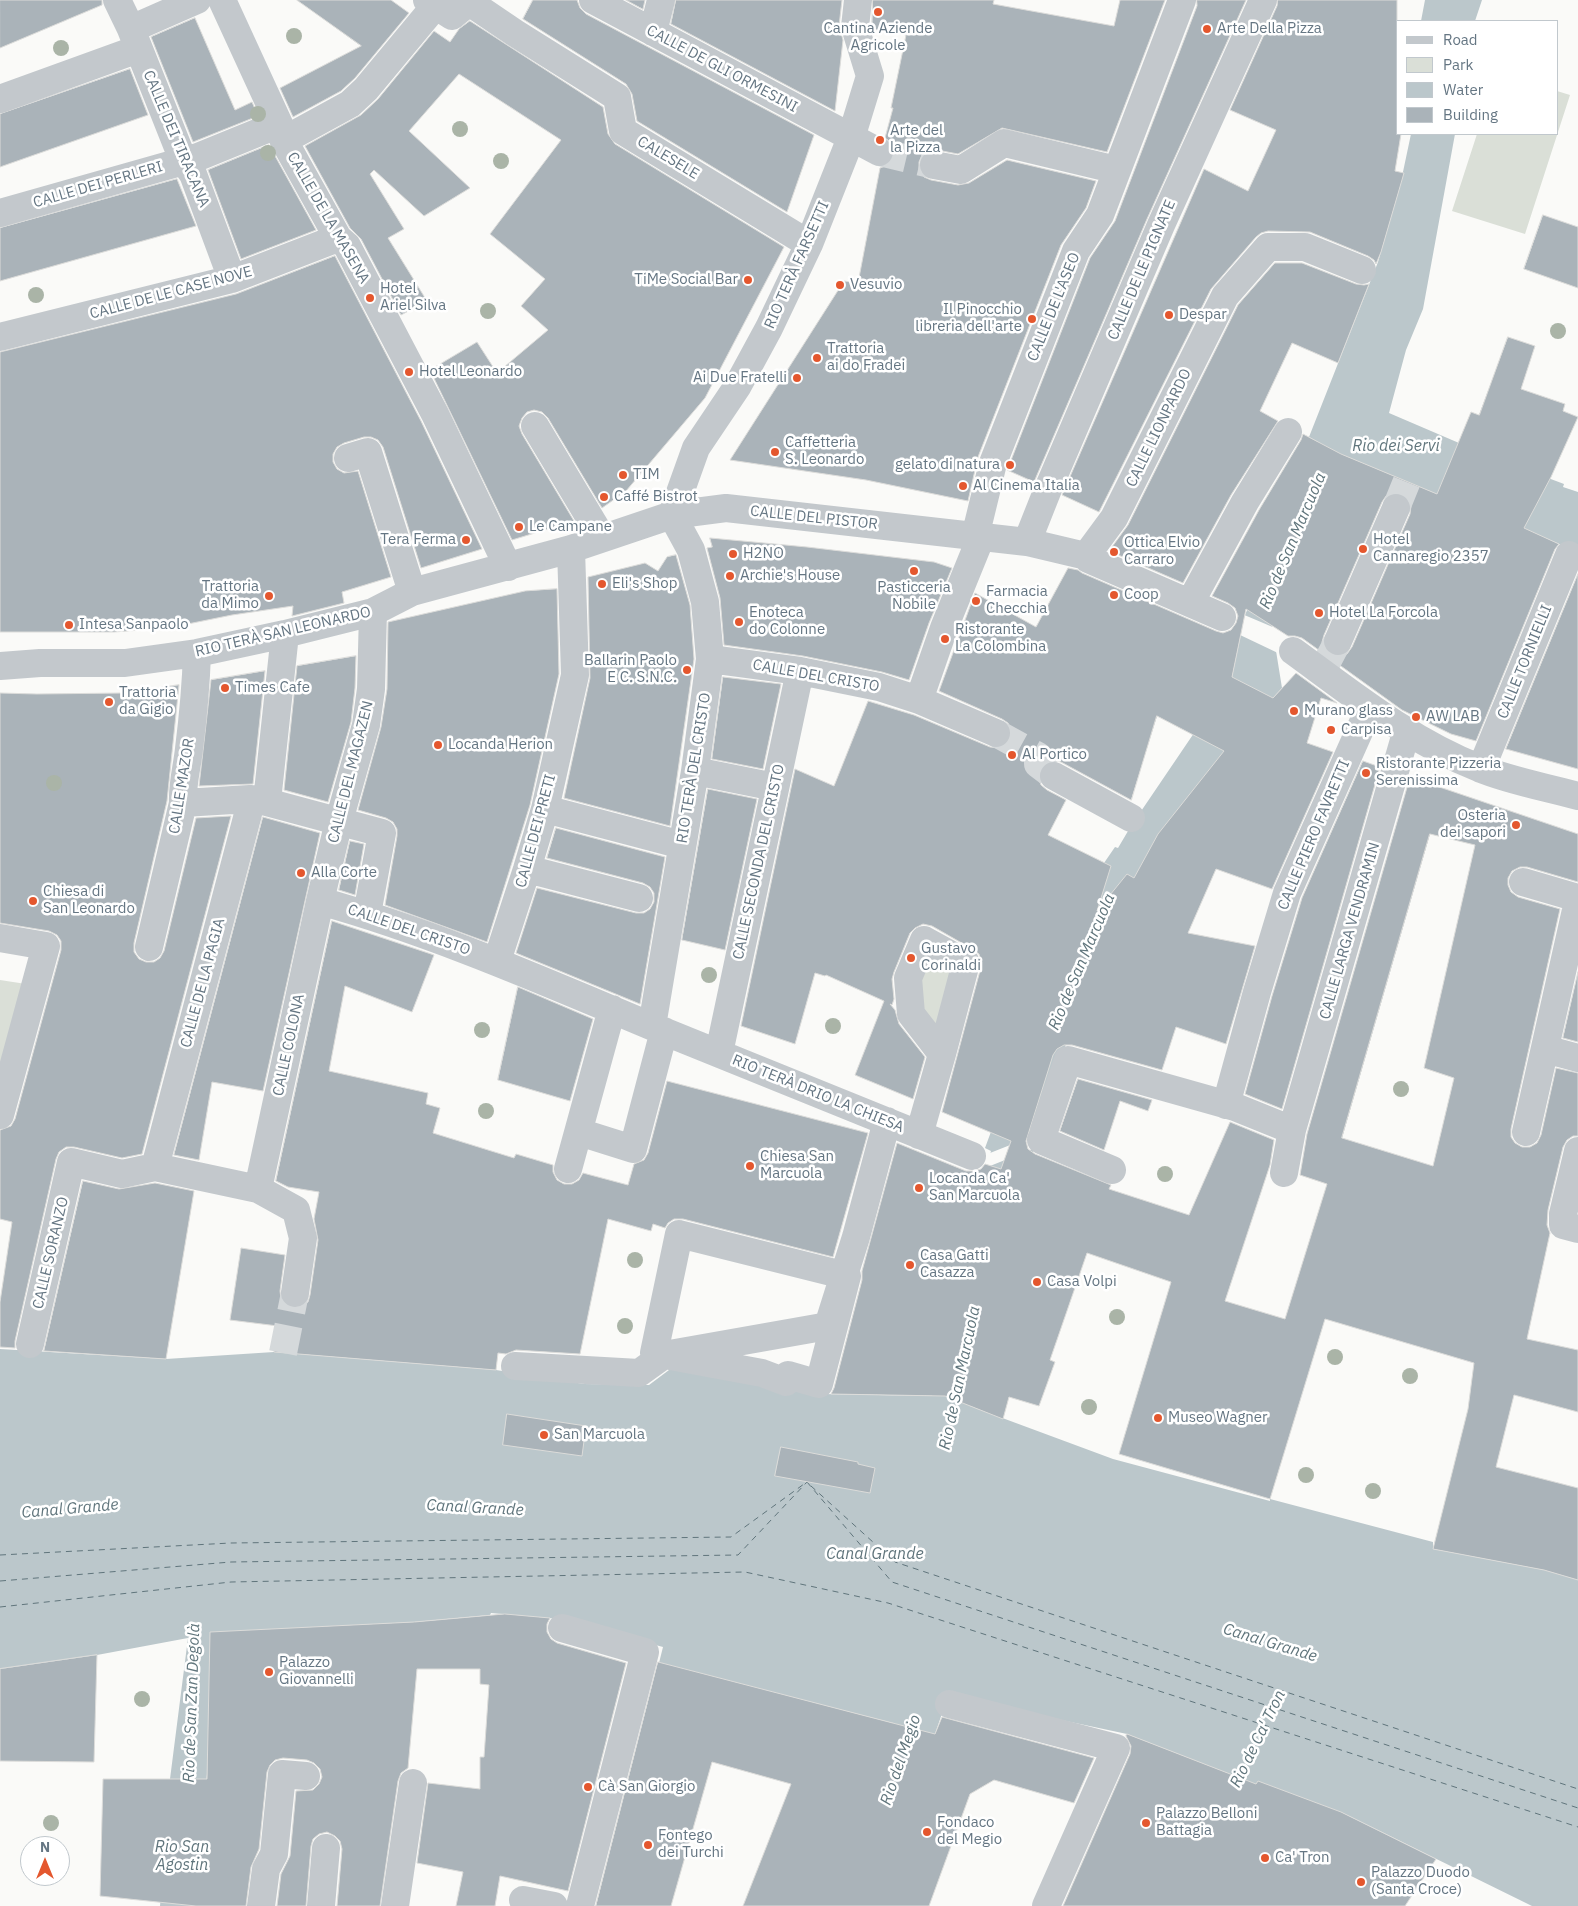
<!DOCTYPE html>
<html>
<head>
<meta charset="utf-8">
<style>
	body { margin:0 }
	#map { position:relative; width:1578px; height:1906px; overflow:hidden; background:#fafaf8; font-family:"IBM Plex Sans",sans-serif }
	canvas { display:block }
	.legend { position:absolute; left:1396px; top:20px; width:162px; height:115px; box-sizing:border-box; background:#fff; border:1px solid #c1c8cd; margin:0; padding:6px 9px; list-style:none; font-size:15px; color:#657683 }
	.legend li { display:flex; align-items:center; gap:10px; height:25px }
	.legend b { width:25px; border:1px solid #c1c8cd }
	.north { position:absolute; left:20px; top:1836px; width:50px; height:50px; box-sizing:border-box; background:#fff; border:1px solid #c1c8cd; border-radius:50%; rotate:0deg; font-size:14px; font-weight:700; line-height:20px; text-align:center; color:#657683 }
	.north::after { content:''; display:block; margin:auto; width:18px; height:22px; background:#e4572e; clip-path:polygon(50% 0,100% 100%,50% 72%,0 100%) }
</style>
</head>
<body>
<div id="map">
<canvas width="1578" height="1906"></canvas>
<ul class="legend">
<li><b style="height:6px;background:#c3c8cc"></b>Road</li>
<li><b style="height:14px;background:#dadfd7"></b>Park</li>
<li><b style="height:14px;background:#bbc7cb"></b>Water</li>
<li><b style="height:14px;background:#aab3b9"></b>Building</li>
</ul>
<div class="north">N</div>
</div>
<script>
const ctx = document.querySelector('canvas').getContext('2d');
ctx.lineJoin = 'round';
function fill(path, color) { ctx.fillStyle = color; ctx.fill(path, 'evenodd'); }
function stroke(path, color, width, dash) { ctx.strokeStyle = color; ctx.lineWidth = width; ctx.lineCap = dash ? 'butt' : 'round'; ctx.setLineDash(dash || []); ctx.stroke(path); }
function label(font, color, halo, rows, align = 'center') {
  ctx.font = font + ' "IBM Plex Sans",sans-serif'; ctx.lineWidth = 5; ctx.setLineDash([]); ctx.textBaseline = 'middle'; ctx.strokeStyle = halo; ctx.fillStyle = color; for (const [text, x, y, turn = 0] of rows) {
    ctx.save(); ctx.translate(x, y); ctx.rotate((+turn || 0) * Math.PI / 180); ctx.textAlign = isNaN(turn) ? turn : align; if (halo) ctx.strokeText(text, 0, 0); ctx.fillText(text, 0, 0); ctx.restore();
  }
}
fill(new Path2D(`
	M1557 91 1570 95 1525 234 1452 211 1477 134H1557Z
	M926 951 959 967 937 1036 914 1006Z
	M0 980 26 984 0 1084Z`), '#dadfd7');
fill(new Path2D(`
	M1425 0H1482L1475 21H1421Z
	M1411 134H1455L1423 309 1406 350 1389 413 1487 455 1564 484 1563 487 1578 492V555L1566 547 1482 510 1468 507 1343 455 1272 626 1282 688 1233 742 1079 1002 1038 1134 999 1275 970 1406 1113 1459 1270 1501V1499L1433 1542V1549L1544 1570 1578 1580V1906H1532L1341 1812 1189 1906 1227 1773 1127 1734 948 1696 876 1906 893 1723 659 1663 663 1647 560 1619 491 1613 490 1615 414 1622 211 1633 208 1762 196 1906H160L170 1779 188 1638 97 1655 0 1669V1349L166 1359 274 1352 496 1370 584 1384 649 1385 681 1361 823 1394 932 1396 991 1151 985 1148 992 1129 1104 863 1115 847 1118 848 1131 826 1232 677 1245 615 1318 442 1309 437 1378 262 1400 186Z`), '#bbc7cb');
fill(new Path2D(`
	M1242 614 1275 628 1280 654 1238 634Z
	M1038 1134 1035 1148 985 1168 983 1167 988 1153H990Z`), '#fafaf8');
stroke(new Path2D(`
	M807 1482 892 1582 1578 1808
	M811 1486 895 1562 1578 1789
	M0 1555 231 1543 731 1537 804 1484
	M0 1581 231 1562 738 1555 807 1482
	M0 1607 231 1582 745 1572 888 1603 1578 1827`), '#60757c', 1, [6, 5]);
const building = new Path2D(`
	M0 0H102V5L0 48Z
	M297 0H391L409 13 355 78 341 91 293 117 280 88 361 46Z
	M533 0H577L580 8 586 14 814 135 787 212 637 121 632 94 626 84 523 19Z
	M626 0H645L643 9Z
	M676 0H842L839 26 843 40 835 111 671 24Z
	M873 0H994L993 4 1114 26 1120 0H1165L1107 152 1002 128 958 154 937 150H929L922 155 919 162V170L924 177 931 180 958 185 969 183 1007 160 1096 181 1086 208 1061 245 978 457 968 501 866 480 730 460 844 281 858 283 880 168 888 165 893 159 895 152 892 143 885 138 893 108H891L906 35 872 29Z
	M1197 0H1246L1147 219 1034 482 1007 470 1008 468 1090 258 1115 221 1197 6Z
	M1278 0H1397V134H1401L1395 171 1404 173 1381 252 1376 264 1374 260 1368 256 1310 232 1268 231 1261 233 1256 237 1211 289 1099 512 1062 495 1204 169 1248 191 1276 130 1230 110 1277 6Z
	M195 18 235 110 252 102 258 116 193 142 151 37Z
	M470 21 603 107 608 134 615 144 784 247 705 398 626 491 602 508 548 418 542 412 534 410 527 412 522 418 519 426 522 434 574 521 512 540 430 370 477 342 497 373 548 330 521 306 545 279 490 234 561 140 459 74 409 131 470 188 424 216 374 170 370 174 404 229 388 238 427 301 401 315 361 239 350 228 305 146 361 115 378 99 434 31 450 42 459 29Z
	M130 69 148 115 0 167V114Z
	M269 145 316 230 241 259 208 170Z
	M177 179 196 226 0 281V228Z
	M1543 215 1578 227V288L1524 269Z
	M335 256 421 421 482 549 421 568 383 447 378 440 371 437H364L344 443 337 447 333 454V462L337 469 344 473 358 471 391 577 342 592 344 603 292 616 293 606 232 615 168 628 114 632H0V352L236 294Z
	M1275 263H1302L1356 284 1364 285 1369 284 1338 363 1292 343 1260 411 1278 421 1231 495 1183 583 1109 551 1128 525 1238 305Z
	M1508 337 1535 346 1521 389 1565 404 1563 411 1578 417 1551 477 1524 528 1559 544 1555 549 1476 741 1451 734 1402 710 1302 638 1295 636H1288L1246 609 1232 677 1273 698 1296 673 1337 703 1321 698 1307 743 1333 752 1272 889 1216 869 1188 933 1255 946 1226 1044 1176 1027 1162 1070 1072 1045H1064L1057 1049 1053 1055 1026 1141 1028 1149 1035 1154 1111 1185 1109 1189 1189 1215 1230 1122 1274 1140 1270 1165 1225 1301 1285 1319 1327 1184 1300 1175 1307 1134 1410 777 1578 834V882L1527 867H1520L1512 871 1508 878V885L1511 892 1518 897 1560 909 1511 1129V1137L1515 1143 1522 1147H1530L1537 1143 1541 1135 1556 1068 1578 1073V1136H1573L1567 1140 1563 1147 1548 1210 1547 1225 1550 1233 1527 1339 1578 1350V1412L1514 1395 1496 1467 1578 1488V1580L1544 1570 1433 1549 1468 1409 1474 1363 1325 1319 1270 1499 1119 1454 1171 1282 1087 1253 1050 1360 1055 1362 1039 1406 1009 1397 1003 1419 945 1396 831 1394 834 1388 862 1280V1271L897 1143 966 1171H974L981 1169 985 1164 1001 1169 1011 1141 942 1112 981 967V961L979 954 974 950 932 926 923 924 915 928 910 933 894 972 892 979 894 999 892 1005 890 1004 895 1010 899 1024 925 1057 913 1099 855 1075 884 1001 826 975 825 976 815 973 795 1044 741 1026 795 769 834 786 868 701 914 715 990 747 998 748 1006 745 1010 739 1012 732 1008 723 1002 719 939 691 975 593 1036 627 1068 568 1078 570 1082 573 1216 631 1223 633 1231 630 1236 623 1238 616 1235 608 1228 603 1212 596 1259 510 1301 440 1303 434 1341 454 1437 494 1471 412 1479 415ZM1394 493 1402 494 1408 498 1411 506 1410 514 1352 647 1347 654 1340 656 1332 655 1325 650 1322 642 1324 635 1382 502 1386 496ZM1157 716 1224 751 1158 834 1134 878 1127 874 1097 911 1111 866 1048 835 1066 800 1047 790 1041 785 1038 777 1040 769 1046 762 1053 760 1061 762 1131 800ZM1430 834 1475 845 1424 1068 1454 1078 1433 1166 1342 1138Z
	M710 538 807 547 934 562 952 568 929 623 909 680 882 672 803 656 724 645 720 598 707 548 712 547Z
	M676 555 690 605 694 659 670 826 564 798 590 678 588 577 645 563 658 571 667 557Z
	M1578 574V769L1506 749Z
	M557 589 559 674 530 805 487 942 385 905 397 836V829L393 822 386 818 358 810 381 727 387 689 388 622 525 591Z
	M356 656 355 688 351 722 328 802 284 790 297 666Z
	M265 671 253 784 199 786 211 680Z
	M723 677 781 684 763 769 712 759Z
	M179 685 167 801 134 943V952L139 959 146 962H154L160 958 164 951 196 818 231 816 142 1154 122 1158 74 1147H66L59 1152 56 1159 15 1341V1348L0 1347V1302L12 1222 0 1219V1130L11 1126 15 1119 61 950V941L57 935 49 931 0 923V693L37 694 124 693Z
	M1363 761 1380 767 1282 1109 1245 1094 1272 996 1302 898Z
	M708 789 757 799 725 950 682 940Z
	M263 817 320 833 263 1091 212 1082 199 1160 174 1155Z
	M556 828 665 857 640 1004 516 953 537 888 636 913H644L650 909 654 902V893L650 887 643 883 547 858Z
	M350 841 364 844 355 895 339 890Z
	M332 921 434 955 412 1012 345 986 329 1071 428 1093 426 1104 440 1108 433 1133 514 1158 516 1154 553 1165V1172L557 1180 564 1184H572L579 1180 583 1173 628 1185 634 1164 644 1160 648 1153 667 1081 868 1133 833 1257 683 1219H674L668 1223 665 1228 653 1224 651 1231 608 1219 580 1354 516 1350 506 1354 498 1353 496 1370 274 1352 278 1326 230 1320 241 1248 285 1255 280 1291 281 1299 286 1306 293 1308 301 1307 308 1302 310 1295 318 1240 314 1219 319 1192 288 1187 276 1181Z
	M1578 972V1042L1563 1038Z
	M518 987 593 1019 570 1101 498 1080Z
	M1078 1079 1152 1100 1148 1111 1120 1101 1104 1150 1060 1131Z
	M83 1181 119 1189 155 1183 194 1191 166 1359 44 1351Z
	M507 1414 586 1426 582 1456 503 1445Z
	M781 1447 858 1462V1464L875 1468 870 1493 775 1476Z
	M505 1614 550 1618 547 1624V1632L551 1639 557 1643 626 1663 568 1891 500 1876 495 1906H456L463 1872 417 1863 428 1783 480 1789V1757H484L489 1685 480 1684V1669H417L408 1768 401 1773 398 1781 380 1906H337L342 1849 340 1841 335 1836 327 1832 319 1834 313 1839 311 1846 306 1906H277L281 1874 290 1856 296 1791 313 1790 319 1784 322 1777 320 1769 314 1763 307 1760 283 1758 275 1760 270 1765 267 1772 259 1849 251 1867 246 1906H196L100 1896 103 1779H207L210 1632 414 1622Z
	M97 1655 94 1762 0 1761V1669Z
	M658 1662 935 1734 942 1717 1094 1758 1074 1803 994 1780 970 1794 929 1906H743L791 1784 712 1762 671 1906H596Z
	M1127 1734 1256 1784 1258 1781 1341 1812 1436 1859 1405 1906H1063L1130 1754 1131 1746 1126 1736Z`);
fill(building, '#aab3b9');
stroke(building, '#dcdcda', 1);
stroke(new Path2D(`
	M879 152 934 165
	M1396 508 1407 481
	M1327 662 1338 641
	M996 733 1038 756V764L1054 776
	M283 1353 295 1293`), '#d5d9db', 28, [28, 14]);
stroke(new Path2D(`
	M117 0 131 29 183 160 193 174 232 279
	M222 0 279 124 283 139 338 238 347 246 435 414 508 567
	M427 0 452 16 469 2 515 33 617 97 623 131 809 244
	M593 0 879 152
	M131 29 197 0
	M653 32 661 0
	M0 99 138 49
	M283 139 297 133 350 104 366 89 435 6
	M934 165 961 170 1004 143 1117 170
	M0 213 198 157 279 124
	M0 337 232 279 338 238
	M535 426 602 538
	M348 458 368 452 412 592
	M672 515 696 448 737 387 769 328 809 244 851 138 870 76 855 27 858 0
	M975 537 993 463 1076 251 1100 215 1182 0
	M981 537 944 628 919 700 996 733
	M1027 542 1048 489 1161 225 1263 0
	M1086 556 1114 518 1225 296 1268 247H1305L1362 270
	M1190 603 1245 502 1288 432
	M1338 641 1396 508
	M1293 651C1352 694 1410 741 1479 768 1510 781 1546 787 1578 796
	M710 659 800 671 879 687 919 700
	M0 666 40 663H125L197 653 285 634 373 612 412 592 571 549 672 515 726 508 1027 542 1086 556 1088 559 1222 617
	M1481 769 1569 555
	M695 771 775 787
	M1054 776 1131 818
	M267 801 285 634
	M183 803 250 799 259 800 382 833 367 914
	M545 809 682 845
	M527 869 639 898
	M1523 882 1578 898
	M320 901C438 934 550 984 663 1031 766 1073 869 1115 972 1156
	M0 938 46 946 0 1115
	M149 947 183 803C182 784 187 768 189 749 193 717 196 685 197 653
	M497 961 527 869 545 809 575 675 571 549
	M652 1026 695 771 710 659 705 602 691 550 672 515
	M1545 1049 1578 1058
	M719 1053 800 671
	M1226 1105 1257 992 1287 893 1370 707
	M1292 1130 1406 733
	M1044 1131 1068 1060 1235 1107 1292 1130 1284 1173
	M579 1132 633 1149 664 1031
	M1526 1132 1578 901
	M919 1135 942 1054 911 1014 908 978 924 940 966 963 942 1054
	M1041 1140 1112 1170
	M1578 1151 1563 1214V1225L1578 1229
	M155 1167 248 814 250 799
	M568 1169 612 1009
	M258 1189 320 901 339 821 366 725 371 689 373 612
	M679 1234 847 1276 819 1384 788 1375 786 1382 762 1373 654 1353Z
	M30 1344 71 1162 122 1174 155 1167 258 1189 296 1210 303 1238 295 1293
	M515 1366 639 1373 664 1355 828 1326 856 1237 887 1121
	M562 1628 645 1652 580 1906
	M949 1704 1116 1748 1046 1906
	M523 1900 554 1906
	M261 1906 266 1869 274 1854 282 1774 306 1776
	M321 1906 326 1848
	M395 1906 413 1783`), '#c3c8cc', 28);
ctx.fillStyle = '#aab4a7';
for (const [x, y] of [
	[294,36],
	[61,48],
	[258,114],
	[460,129],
	[268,153],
	[501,161],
	[36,295],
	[488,311],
	[1558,331],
	[54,783],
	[709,975],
	[833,1026],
	[482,1030],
	[1401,1089],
	[486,1111],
	[1165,1174],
	[635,1260],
	[1117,1317],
	[625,1326],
	[1335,1357],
	[1410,1376],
	[1089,1407],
	[1306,1475],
	[1373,1491],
	[142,1699],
	[51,1823]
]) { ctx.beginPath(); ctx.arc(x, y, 8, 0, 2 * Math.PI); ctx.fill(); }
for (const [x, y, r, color] of [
	[878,12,5,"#e4572e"],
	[1207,29,5,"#e4572e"],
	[880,140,5,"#e4572e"],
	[748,280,5,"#e4572e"],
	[840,285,5,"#e4572e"],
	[370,298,5,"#e4572e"],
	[1169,315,5,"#e4572e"],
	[1032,319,5,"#e4572e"],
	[817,358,5,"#e4572e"],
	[409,372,5,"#e4572e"],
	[797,378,5,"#e4572e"],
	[775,452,5,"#e4572e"],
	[1010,465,5,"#e4572e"],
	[623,475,5,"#e4572e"],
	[963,486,5,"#e4572e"],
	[604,497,5,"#e4572e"],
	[519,527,5,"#e4572e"],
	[466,540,5,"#e4572e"],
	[1363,549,5,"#e4572e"],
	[1114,552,5,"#e4572e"],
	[733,554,5,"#e4572e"],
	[914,571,5,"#e4572e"],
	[730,576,5,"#e4572e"],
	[602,584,5,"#e4572e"],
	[1114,595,5,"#e4572e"],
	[269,596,5,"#e4572e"],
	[976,601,5,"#e4572e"],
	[1319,613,5,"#e4572e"],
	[739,622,5,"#e4572e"],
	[69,625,5,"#e4572e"],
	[945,639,5,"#e4572e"],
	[687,670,5,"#e4572e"],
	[225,688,5,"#e4572e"],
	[109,702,5,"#e4572e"],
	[1294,711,5,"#e4572e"],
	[1416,717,5,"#e4572e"],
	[1331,730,5,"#e4572e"],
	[438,745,5,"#e4572e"],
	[1012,755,5,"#e4572e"],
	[1366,773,5,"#e4572e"],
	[1516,825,5,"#e4572e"],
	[301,873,5,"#e4572e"],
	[33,901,5,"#e4572e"],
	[911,958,5,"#e4572e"],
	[750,1166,5,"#e4572e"],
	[919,1188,5,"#e4572e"],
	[910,1265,5,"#e4572e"],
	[1037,1282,5,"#e4572e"],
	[1158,1418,5,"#e4572e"],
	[544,1435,5,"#e4572e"],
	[269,1672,5,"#e4572e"],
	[588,1787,5,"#e4572e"],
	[1146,1823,5,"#e4572e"],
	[927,1832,5,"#e4572e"],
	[648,1845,5,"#e4572e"],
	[1265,1858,5,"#e4572e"],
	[1361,1882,5,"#e4572e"]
]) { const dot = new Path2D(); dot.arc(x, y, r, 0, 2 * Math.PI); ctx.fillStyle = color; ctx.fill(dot); stroke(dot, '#fff', 2); }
label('15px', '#657683', '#fff', [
	["Cantina Aziende",878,29,"center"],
	["Agricole",878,46,"center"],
	["Arte Della Pizza",1217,29],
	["Arte del",890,131],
	["la Pizza",890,148],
	["TiMe Social Bar",738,280,"right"],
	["Vesuvio",850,285],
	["Hotel",380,289],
	["Ariel Silva",380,306],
	["Il Pinocchio",1022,310,"right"],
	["libreria dell'arte",1022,327,"right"],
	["Despar",1179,315],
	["Trattoria",827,349],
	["ai do Fradei",827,366],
	["Hotel Leonardo",419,372],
	["Ai Due Fratelli",787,378,"right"],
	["Caffetteria",785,443],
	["S. Leonardo",785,460],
	["gelato di natura",1000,465,"right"],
	["TIM",633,475],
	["Al Cinema Italia",973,486],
	["Caffé Bistrot",614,497],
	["Le Campane",529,527],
	["Tera Ferma",456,540,"right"],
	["Hotel",1373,540],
	["Cannaregio 2357",1373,557],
	["Ottica Elvio",1124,543],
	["Carraro",1124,560],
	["H2NO",743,554],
	["Archie's House",740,576],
	["Eli's Shop",612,584],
	["Trattoria",259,587,"right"],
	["da Mimo",259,604,"right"],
	["Pasticceria",914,588,"center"],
	["Nobile",914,605,"center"],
	["Farmacia",986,592],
	["Checchia",986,609],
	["Coop",1124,595],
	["Enoteca",749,613],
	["do Colonne",749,630],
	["Hotel La Forcola",1329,613],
	["Intesa Sanpaolo",79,625],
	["Ristorante",955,630],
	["La Colombina",955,647],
	["Ballarin Paolo",677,661,"right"],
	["E C. S.N.C.",677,678,"right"],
	["Times Cafe",235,688],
	["Trattoria",119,693],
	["da Gigio",119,710],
	["Murano glass",1304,711],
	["AW LAB",1426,717],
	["Carpisa",1341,730],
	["Locanda Herion",448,745],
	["Al Portico",1022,755],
	["Ristorante Pizzeria",1376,764],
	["Serenissima",1376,781],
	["Osteria",1506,816,"right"],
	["dei sapori",1506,833,"right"],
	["Alla Corte",311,873],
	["Chiesa di",43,892],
	["San Leonardo",43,909],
	["Gustavo",921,949],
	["Corinaldi",921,966],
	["Chiesa San",760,1157],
	["Marcuola",760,1174],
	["Locanda Ca'",929,1179],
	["San Marcuola",929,1196],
	["Casa Gatti",920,1256],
	["Casazza",920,1273],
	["Casa Volpi",1047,1282],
	["Museo Wagner",1168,1418],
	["San Marcuola",554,1435],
	["Palazzo",279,1663],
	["Giovannelli",279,1680],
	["Cà San Giorgio",598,1787],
	["Palazzo Belloni",1156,1814],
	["Battagia",1156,1831],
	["Fondaco",937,1823],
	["del Megio",937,1840],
	["Fontego",658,1836],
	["dei Turchi",658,1853],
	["Ca' Tron",1275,1858],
	["Palazzo Duodo",1371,1873],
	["(Santa Croce)",1371,1890]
], 'left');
label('15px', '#657683', '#fff', [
	["CALLE DE GLI ORMESINI",722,69,28],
	["CALLE DEI TIRACANA",176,139,67],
	["CALESELE",668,158,31],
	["CALLE DEI PERLERI",98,185,-16],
	["CALLE DE LA MASENA",328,218,60],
	["RIO TERÀ FARSETTI",797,265,-66],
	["CALLE DE LE PIGNATE",1142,270,-67],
	["CALLE DE LE CASE NOVE",171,293,-15],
	["CALLE DE L'ASEO",1054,307,-68],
	["CALLE LIONPARDO",1159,428,-64],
	["CALLE DEL PISTOR",814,518,6],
	["RIO TERÀ SAN LEONARDO",283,632,-13],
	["CALLE TORNIELLI",1525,662,-68],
	["CALLE DEL CRISTO",816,676,10],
	["RIO TERÀ DEL CRISTO",694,768,-81],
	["CALLE DEL MAGAZEN",351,772,-76],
	["CALLE MAZOR",182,786,-81],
	["CALLE DEI PRETI",536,831,-75],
	["CALLE PIERO FAVRETTI",1314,835,-67],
	["CALLE SECONDA DEL CRISTO",759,862,-78],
	["CALLE DEL CRISTO",409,930,19],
	["CALLE LARGA VENDRAMIN",1350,931,-74],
	["CALLE DE LA PAGIA",203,983,-75],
	["CALLE COLONA",289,1045,-78],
	["RIO TERÀ DRIO LA CHIESA",818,1094,22],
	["CALLE SORANZO",51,1253,-77]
]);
label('italic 16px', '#60757c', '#fff', [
	["Rio dei Servi",1396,446],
	["Rio de San Marcuola",1293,541,-67],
	["Rio de San Marcuola",1082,962,-67],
	["Rio de San Marcuola",960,1378,-78],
	["Canal Grande",475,1508,3],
	["Canal Grande",70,1509,-5],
	["Canal Grande",875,1554],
	["Canal Grande",1270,1643,17],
	["Rio de San Zan Degolà",192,1703,-88],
	["Rio de Ca' Tron",1258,1739,-64],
	["Rio del Megio",901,1760,-71],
	["Rio San",182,1847],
	["Agostin",182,1865]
]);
</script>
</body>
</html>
